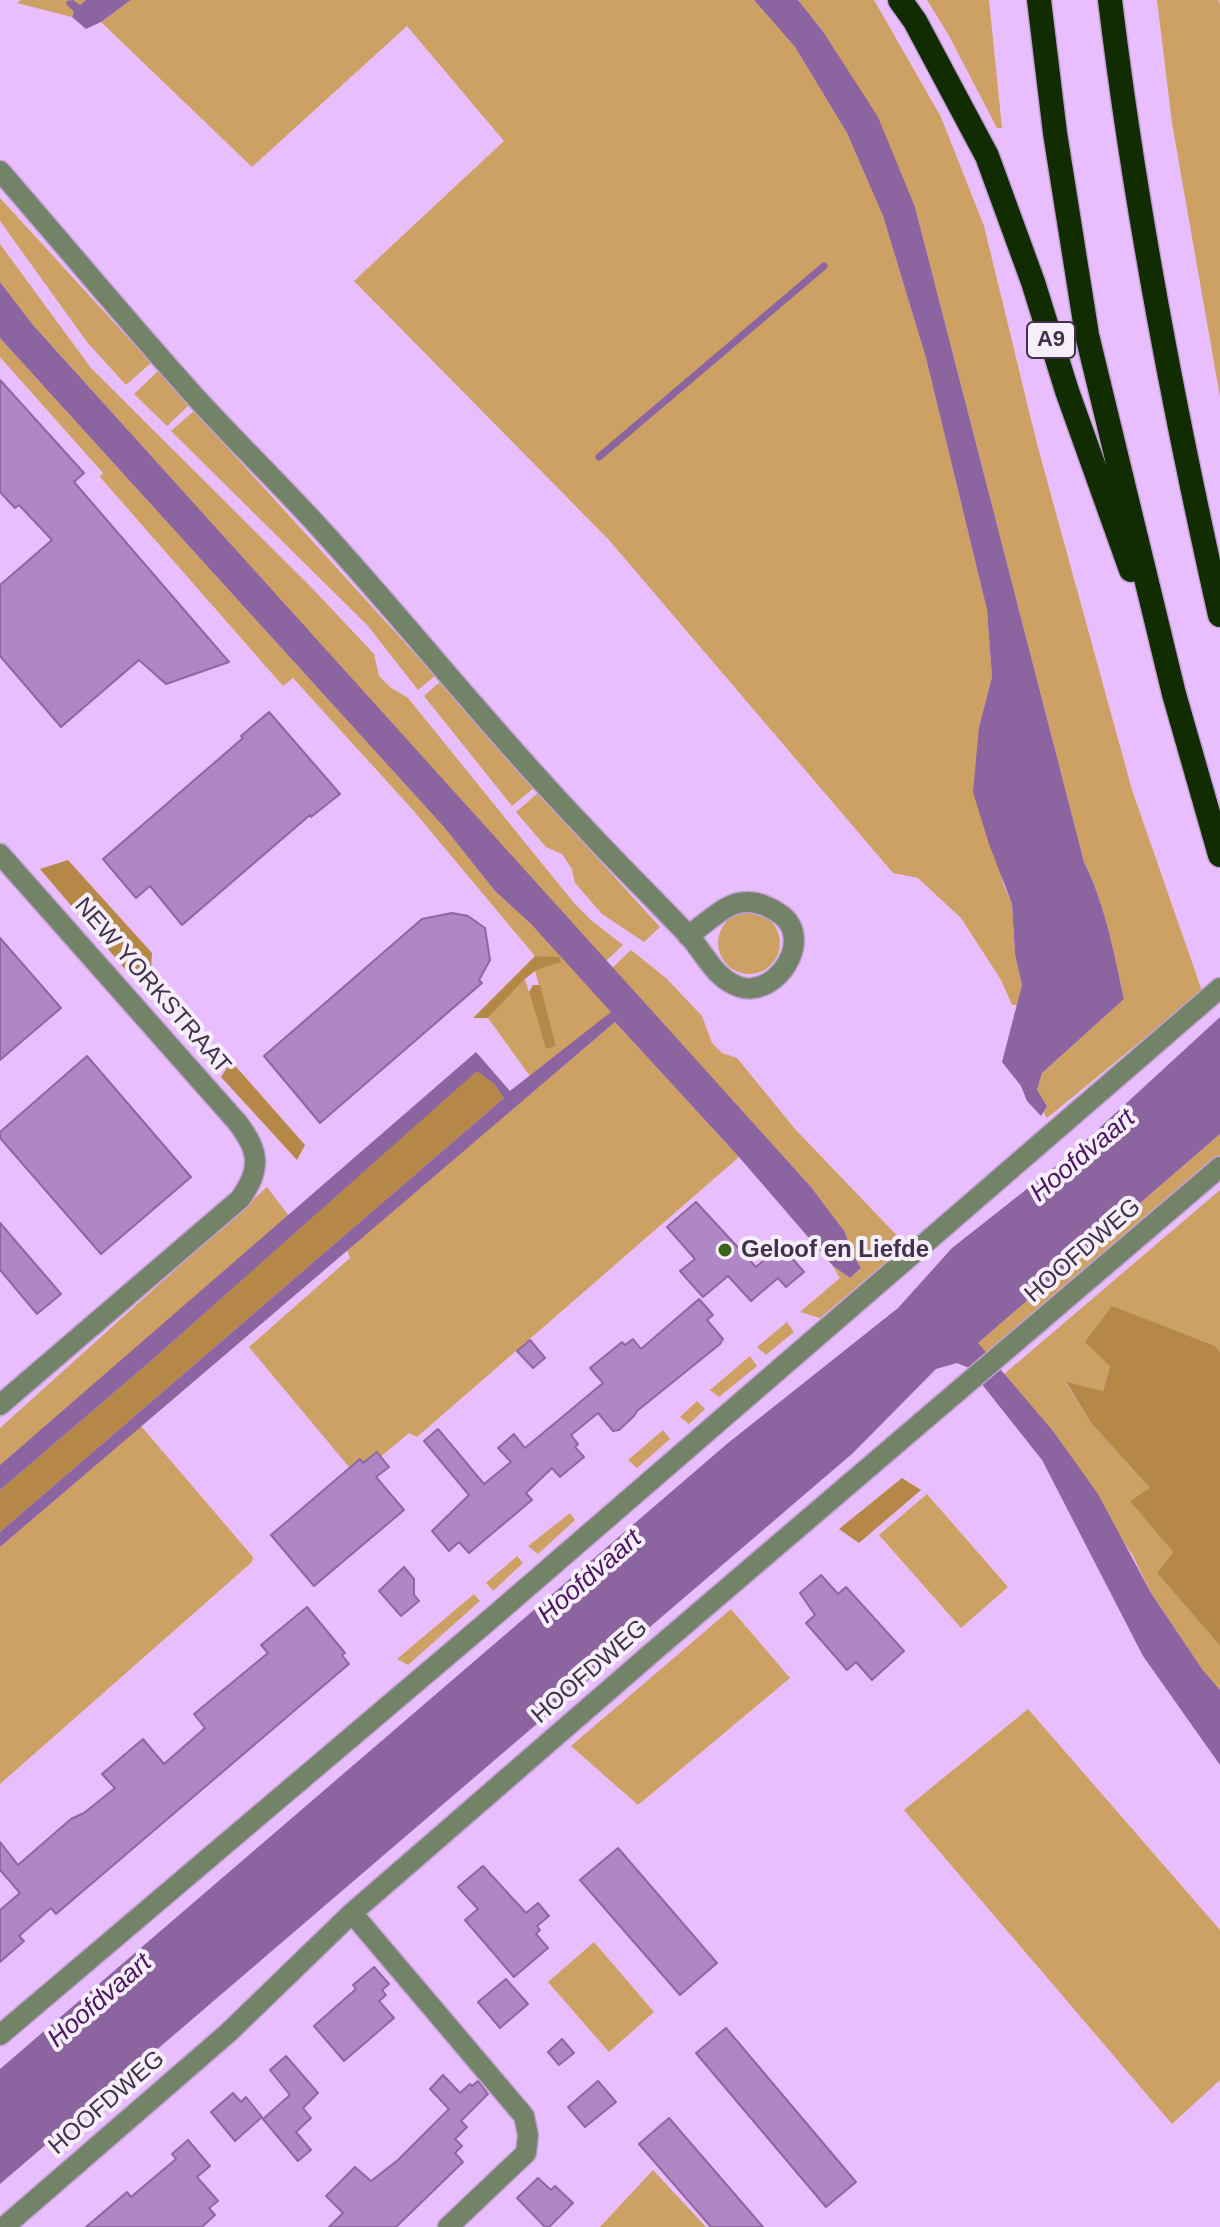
<!DOCTYPE html>
<html>
<head>
<meta charset="utf-8">
<style>
	body { margin:0 }
	canvas { display:block; background:#e9befe }
</style>
</head>
<body>
<canvas width="1220" height="2227"></canvas>
<script>
const ctx = document.querySelector('canvas').getContext('2d');
ctx.lineJoin = 'round';
function fill(path, color) { ctx.fillStyle = color; ctx.fill(path, 'evenodd'); }
function stroke(path, color, width, dash) { ctx.strokeStyle = color; ctx.lineWidth = width; ctx.lineCap = dash ? 'butt' : 'round'; ctx.setLineDash(dash || []); ctx.stroke(path); }
function label(font, color, halo, rows, align = 'center') {
  ctx.font = font + ' Arial,sans-serif'; ctx.lineWidth = 8; ctx.setLineDash([]); ctx.textBaseline = 'middle'; ctx.strokeStyle = halo; ctx.fillStyle = color; for (const [text, x, y, turn = 0] of rows) {
    ctx.save(); ctx.translate(x, y); ctx.rotate((+turn || 0) * Math.PI / 180); ctx.textAlign = isNaN(turn) ? turn : align; if (halo) ctx.strokeText(text, 0, 0); ctx.fillText(text, 0, 0); ctx.restore();
  }
}
fill(new Path2D(`
	M21 0H86L80 5 66 4 74 12 72 17 17 3Z
	M131 0H754L795 47 847 133 883 216 926 358 987 610 992 677 979 727 1003 884 1012 904 1015 954 1022 985 1017 1005H1012L1001 980 961 918 918 878 893 873 609 540 354 281 504 141 407 26 252 167 101 22Z
	M798 0H874L941 117 984 226 1037 444 1132 790 1202 991 1047 1118 1042 1110 1047 1105 1037 1091 1042 1073 1124 999C1114 953 1105 904 1084 862L915 207 822 30Z
	M927 0H989L1002 128H997L948 34Z
	M1157 0H1219L1220 6V397L1172 123Z
	M0 198 151 363 126 385 87 342 0 221Z
	M0 244 91 368 312 588 374 654 379 676 390 687 408 698 574 903 592 921 623 945 606 961 33 325 0 282Z
	M0 338 444 827 495 891 531 924 612 1012 530 1076 488 1018 525 979 546 1048 556 1046 535 971 560 962V958L535 956 412 809 293 678 283 686 100 477 103 473 0 357Z
	M158 371 189 405 167 426 134 394Z
	M194 411 435 676 418 690 368 626 171 431Z
	M440 682 534 788 512 806 424 696Z
	M538 793 660 927 644 942 602 914 575 883 572 869 562 854 546 847 516 812Z
	M718 943a31 31 0 1 1 62 0a31 31 0 1 1-62 0Z
	M631 950 666 978 702 1016 712 1043 722 1053 737 1058 795 1129 906 1245 820 1318 800 1312 840 1278 833 1266 850 1278 861 1268 853 1255 845 1232 811 1187 612 968Z
	M615 1022 739 1157 417 1437 409 1433 367 1468 349 1467 249 1347 350 1258 347 1250Z
	M1220 1134V1155L995 1349 993 1348 985 1354 978 1343Z
	M267 1187 289 1216 0 1465V1428Z
	M1220 1190V1352L1215 1346 1112 1307 1110 1366 1103 1391 1066 1383 1091 1423 1151 1489 1131 1501 1173 1552 1157 1573 1220 1646V1690L1202 1669 1151 1593 1133 1556 1053 1431 1003 1375Z
	M787 1322 794 1332 766 1355 757 1347Z
	M750 1356 757 1366 719 1397 710 1390Z
	M697 1401 705 1409 689 1424 680 1417Z
	M141 1426 253 1557 252 1562 0 1784V1547Z
	M663 1430 670 1439 637 1468 628 1460Z
	M927 1494 1008 1587 961 1628 879 1535Z
	M570 1513 575 1520 538 1554 528 1546Z
	M517 1556 523 1563 493 1591 486 1583Z
	M474 1594 480 1601 408 1665 397 1659Z
	M731 1609 790 1678 638 1805 571 1746Z
	M1028 1709 1220 1930V2080L1172 2124 904 1810Z
	M594 1942 654 2012 609 2052 548 1982Z
	M653 2170 706 2227H600Z`), '#cda164');
fill(new Path2D(`
	M68 860 152 953 151 970 130 975 40 869Z
	M535 956 560 957 561 962 535 971 525 979 488 1018H473Z
	M533 985H540L556 1046 546 1049 529 992Z
	M231 1061 305 1145 297 1160 221 1077Z
	M477 1070 494 1084 504 1098 0 1532V1490L151 1361Z
	M1112 1306 1215 1346 1220 1352V1646L1157 1573 1173 1552 1130 1501 1150 1488 1091 1423 1066 1382 1103 1391 1110 1366 1085 1342Z
	M902 1478 921 1490 859 1543 839 1529Z`), '#b68847');
fill(new Path2D(`
	M73 0 80 5 86 0H131L101 22 86 29 72 17 74 12 66 4 67 1Z
	M754 0H798L822 30 878 117 915 207 1084 862C1105 904 1114 953 1124 999L1042 1073 1037 1090 1047 1106 1041 1116 1027 1101 1021 1086 1002 1062 1022 985 1015 954 1012 904 989 844 973 792 979 727 992 677 987 610 926 358 883 216 847 133 795 47Z
	M0 282 33 325 811 1187 845 1232 853 1255 861 1268 850 1278 833 1266 739 1157 615 1022 0 1547V1532L504 1098 494 1084 477 1071 151 1361 0 1490V1465L476 1052 510 1091 611 1012 531 924 495 891 444 827 0 338Z
	M1220 1017V1134L978 1343 1053 1431 1098 1494 1151 1593 1202 1669 1220 1690V1765L1143 1656 1042 1460 969 1368 957 1363 936 1369 853 1453 0 2184V2069L728 1443 898 1308 952 1248 1070 1155Z`), '#8c64a0');
stroke(new Path2D(`
	M599 457 824 266`), '#8c64a0', 7);
const building = new Path2D(`
	M0 380 84 473 74 482 229 662 166 684 139 660 61 727 0 656V585L52 540 19 505 15 508 0 492Z
	M269 712 340 794 311 817 310 815 182 925 150 886 136 898 103 859 243 738 241 736Z
	M452 913 468 916 485 928 490 960 479 980 482 983 320 1123 264 1056 422 919Z
	M0 938 61 1008 0 1060Z
	M87 1056 191 1177 101 1254 0 1138V1132Z
	M696 1202 756 1267 771 1254 775 1259 785 1250 804 1272 786 1287 778 1278 751 1301 728 1276 703 1297 680 1271 695 1259 667 1227Z
	M0 1223 61 1294 37 1314 0 1270Z
	M699 1299 713 1315 707 1320 723 1339 720 1344 637 1411 634 1416 619 1430 613 1431 598 1413 571 1435 578 1444 575 1447 584 1457 560 1477 552 1468 526 1493 532 1500 469 1553 459 1542 449 1551 432 1531 469 1495 424 1441 438 1429 484 1484 511 1462 498 1448 514 1434 525 1448 603 1383 590 1368 622 1342 625 1345 633 1339 641 1349Z
	M530 1340 545 1358 533 1368 517 1351Z
	M377 1452 389 1467 376 1477 404 1510 314 1586 271 1535 360 1459 363 1463Z
	M404 1567 414 1579V1595L419 1601 401 1616 379 1591Z
	M821 1575 838 1594 846 1587 904 1651 872 1680 856 1662 847 1670 806 1623 815 1615 800 1593Z
	M307 1607 345 1653 342 1655 349 1664 56 1914 51 1908 19 1936 24 1941 0 1962V1910L20 1893 0 1870V1842L18 1865 71 1819 84 1813 115 1788 102 1774 143 1739 164 1764 205 1728 194 1714 268 1653 261 1645Z
	M618 1848 717 1963 680 1995 580 1880Z
	M483 1866 526 1913 538 1903 549 1916 537 1926 540 1930 536 1934 548 1948 514 1977 465 1920 478 1909 458 1887Z
	M374 1967 389 1984 382 1990 386 1995 379 2001 394 2018 344 2061 314 2026 356 1989 353 1985Z
	M506 1979 528 2004 500 2028 478 2002Z
	M726 2028 856 2182 826 2207 696 2053Z
	M562 2039 574 2053 559 2065 548 2052Z
	M286 2056 318 2093 303 2108 311 2118 296 2132 311 2150 298 2161 263 2119 290 2095 270 2070Z
	M443 2075 460 2093 470 2084 472 2086 478 2081 488 2094 461 2121 467 2127 455 2139 462 2146 455 2153 463 2162 396 2227H329L343 2213 326 2196 355 2167 371 2181 398 2160 449 2109 430 2089Z
	M598 2081 616 2102 585 2127 568 2107Z
	M233 2093 241 2102 246 2097 262 2117 235 2141 211 2112Z
	M669 2118 763 2227H711L639 2144Z
	M188 2140 210 2166 197 2177 218 2201 209 2208 215 2215 202 2227H86L127 2192 131 2197 176 2159 172 2154Z
	M538 2178 551 2190 555 2186 573 2203 549 2227H545L517 2198Z`);
fill(building, '#b087c5');
stroke(building, '#8e66a1', 2);
const minor = new Path2D(`
	M0 171C67 248 132 327 200 402 242 448 287 491 328 537 414 632 494 733 583 826 617 863 654 899 689 936 705 954 715 979 740 987 777 998 815 938 780 914 740 886 721 912 688 936
	M0 854 237 1122C259 1150 262 1169 240 1199L0 1405
	M352 1913 524 2116 528 2135 526 2153 448 2227
	M0 2035 487 1622 1220 988
	M4 2227 228 2033 352 1913 655 1650 1220 1167`);
const highway = new Path2D(`
	M900 0 915 21 987 156 1033 282 1067 391 1131 570
	M1039 0 1055 133 1087 335 1174 694 1220 855
	M1110 0C1135 207 1174 411 1220 615`);
stroke(minor, '#c49fd6', 23);
stroke(highway, '#c49fd6', 27);
stroke(minor, '#728368', 20);
stroke(highway, '#112c00', 24);
for (const [x, y, r, color] of [
	[725,1250,8,"#3d641f"]
]) { const dot = new Path2D(); dot.arc(x, y, r, 0, 2 * Math.PI); ctx.fillStyle = color; ctx.fill(dot); stroke(dot, '#f6eefb', 3); }
for (const [x, y, w] of [
	[1051,340,48]
]) { const box = new Path2D(); box.roundRect(x - w / 2, y - 18, w, 36, 6); ctx.fillStyle = '#f6eefb'; ctx.fill(box); stroke(box, '#42314a', 2); }
label('bold 22px', '#42314a', null, [
	["A9",1051,340]
]);
label('24px', '#42314a', '#f6eefb', [
	["NEW YORKSTRAAT",152,986,49],
	["HOOFDWEG",1083,1251,-41],
	["HOOFDWEG",590,1672,-41],
	["HOOFDWEG",107,2103,-41]
]);
label('bold 24px', '#42314a', '#f6eefb', [
	["Geloof en Liefde",741,1250]
], 'left');
label('italic 26px', '#4b1560', '#f6eefb', [
	["Hoofdvaart",1083,1156,-40],
	["Hoofdvaart",590,1577,-41],
	["Hoofdvaart",100,2001,-41]
]);
</script>
</body>
</html>
